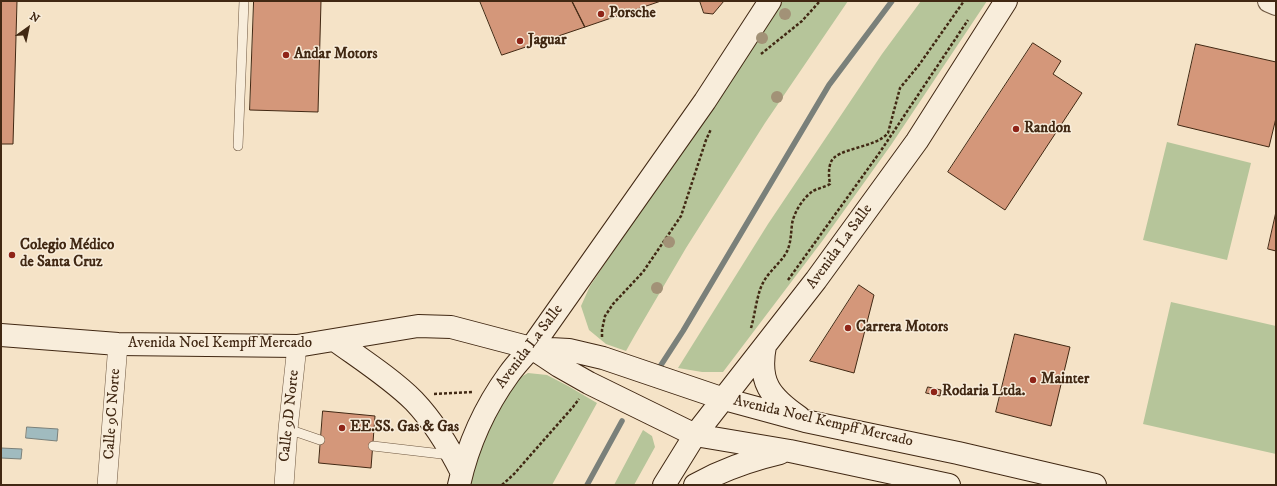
<!DOCTYPE html>
<html>
<head>
<meta charset="utf-8">
<style>
	body { margin:0 }
	#map { position:relative; width:1277px; height:486px; overflow:hidden; background:#f5e3c7; font-family:"IM FELL DW Pica",serif }
	canvas { display:block }
	.frame { position:absolute; inset:0; border:2px solid #412813; pointer-events:none }
	.north { position:absolute; left:8px; top:8px; width:40px; height:40px; -webkit-text-stroke:3px #f8eddb; paint-order:stroke; rotate:33deg; font-size:11px; font-weight:700; line-height:16px; text-align:center; color:#412813 }
	.north::after { content:''; display:block; margin:auto; width:14px; height:18px; background:#412813; clip-path:polygon(50% 0,100% 100%,50% 72%,0 100%) }
</style>
</head>
<body>
<div id="map">
<canvas width="1277" height="486"></canvas>
<div class="frame"></div>
<div class="north">N</div>
</div>
<script>
const ctx = document.querySelector('canvas').getContext('2d');
ctx.lineJoin = 'round';
function fill(path, color) { ctx.fillStyle = color; ctx.fill(path, 'evenodd'); }
function stroke(path, color, width, dash) { ctx.strokeStyle = color; ctx.lineWidth = width; ctx.lineCap = dash ? 'butt' : 'round'; ctx.setLineDash(dash || []); ctx.stroke(path); }
function label(font, color, halo, rows, align = 'center') {
  ctx.font = font + ' "IM FELL DW Pica",serif'; ctx.lineWidth = 3; ctx.setLineDash([]); ctx.textBaseline = 'middle'; ctx.strokeStyle = halo; ctx.fillStyle = color; for (const [text, x, y, turn = 0] of rows) {
    ctx.save(); ctx.translate(x, y); ctx.rotate((+turn || 0) * Math.PI / 180); ctx.textAlign = isNaN(turn) ? turn : align; if (halo) ctx.strokeText(text, 0, 0); ctx.fillText(text, 0, 0); ctx.restore();
  }
}
fill(new Path2D(`
	M779 1H848L765 123 686 248 635 335 626 351 606 344 589 330 581 306 590 286 695 129Z
	M921 1H987L891 145 823 240 723 372H702L678 368 768 224 882 54Z
	M1167 142 1251 163 1227 260 1143 240Z
	M1171 302 1276 326V454L1143 424Z
	M528 373 547 375 568 386 597 403 552 485H471L480 446 514 381Z
	M643 430 652 436 655 447 634 485H614Z`), '#b6c59a');
const water = new Path2D(`
	M27 427 58 429 57 441 26 438Z
	M1 448 22 449 21 459 1 458Z`);
fill(water, '#a0bbbf');
stroke(water, '#7a807a', 1);
stroke(new Path2D(`
	M661 365 683 331 829 85 892 1
	M587 485 622 421`), '#7a807a', 5.5);
const building = new Path2D(`
	M1 1H17L13 144H1Z
	M254 1H321L318 112 250 110Z
	M480 1H572L585 27 502 55Z
	M572 1H661L585 27Z
	M700 1H724L713 14 704 13Z
	M1033 43 1061 61 1053 74 1082 93 1005 210 948 172Z
	M1196 44 1276 62V118L1269 147 1178 125Z
	M1276 212V251L1268 249Z
	M859 285 874 295 854 373 810 361Z
	M1015 334 1070 347 1051 426 996 412Z
	M928 387 941 390 940 396 926 393Z
	M323 411 375 416 371 468 319 463Z`);
fill(building, '#d4977a');
stroke(building, '#412813', 1);
const service = new Path2D(`
	M238 146 244 1
	M288 429 320 440
	M373 446 450 455`);
const minor = new Path2D(`
	M107 485 118 344
	M284 485 288 429 297 346`);
const tertiary = new Path2D(`
	M1269 1 1276 4`);
const secondary = new Path2D(`
	M1 335 118 344 297 346 418 326 451 327 531 348 569 350 603 358 724 399 805 421 958 453 1095 485
	M336 341C361 359 392 379 414 401 434 422 449 447 462 473
	M765 346C758 382 770 397 799 417
	M532 348 559 366 589 383 695 435 790 451 949 485
	M459 485C468 444 485 407 509 374 516 364 524 356 531 348L705 101 770 1
	M664 485 695 435 816 280 917 141 1006 1
	M695 485C722 470 750 460 780 453`);
stroke(service, '#6e5740', 10);
stroke(minor, '#6e5740', 20);
stroke(tertiary, '#6e5740', 24);
stroke(secondary, '#412813', 24);
stroke(new Path2D(`
	M761 54 802 21 820 1
	M788 280 880 152 968 20
	M751 328C755 315 757 292 764 281 770 270 784 260 788 249 791 241 791 233 792 224 794 212 803 198 813 191 816 189 825 187 830 184 829 178 828 169 831 162 836 148 876 148 888 133L900 88 919 65 964 1
	M602 337V330L605 316 613 304 643 272 681 216 706 140 711 129
	M434 394 473 392
	M502 485 514 474 573 407 579 399`), '#412813', 2.5, [3, 2]);
stroke(service, '#f8eddb', 9);
stroke(minor, '#f8eddb', 19);
stroke(tertiary, '#f8eddb', 22);
stroke(secondary, '#f8eddb', 22);
ctx.fillStyle = '#a29277';
for (const [x, y] of [
	[785,14],
	[762,38],
	[777,97],
	[669,242],
	[657,288]
]) { ctx.beginPath(); ctx.arc(x, y, 6, 0, 2 * Math.PI); ctx.fill(); }
for (const [x, y, r, color] of [
	[601,14,4,"#8f2418"],
	[520,41,4,"#8f2418"],
	[286,55,4,"#8f2418"],
	[1016,129,4,"#8f2418"],
	[12,255,4,"#8f2418"],
	[848,328,4,"#8f2418"],
	[1033,380,4,"#8f2418"],
	[934,392,4,"#8f2418"],
	[342,428,4,"#8f2418"]
]) { const dot = new Path2D(); dot.arc(x, y, r, 0, 2 * Math.PI); ctx.fillStyle = color; ctx.fill(dot); stroke(dot, '#f8eddb', 1.5); }
label('bold 15px', '#412813', '#f8eddb', [
	["Porsche",609,14],
	["Jaguar",528,41],
	["Andar Motors",294,55],
	["Randon",1024,129],
	["Colegio Médico",20,246],
	["de Santa Cruz",20,263],
	["Carrera Motors",856,328],
	["Mainter",1041,380],
	["Rodaria Ltda.",942,392],
	["EE.SS. Gas & Gas",350,428]
], 'left');
label('15px', '#412813', '#f8eddb', [
	["Avenida La Salle",840,247,-54],
	["Avenida Noel Kempff Mercado",220,344],
	["Avenida La Salle",530,347,-53],
	["Calle 9C Norte",113,414,-86],
	["Calle 9D Norte",290,416,-84],
	["Avenida Noel Kempff Mercado",823,422,13]
]);
</script>
</body>
</html>
